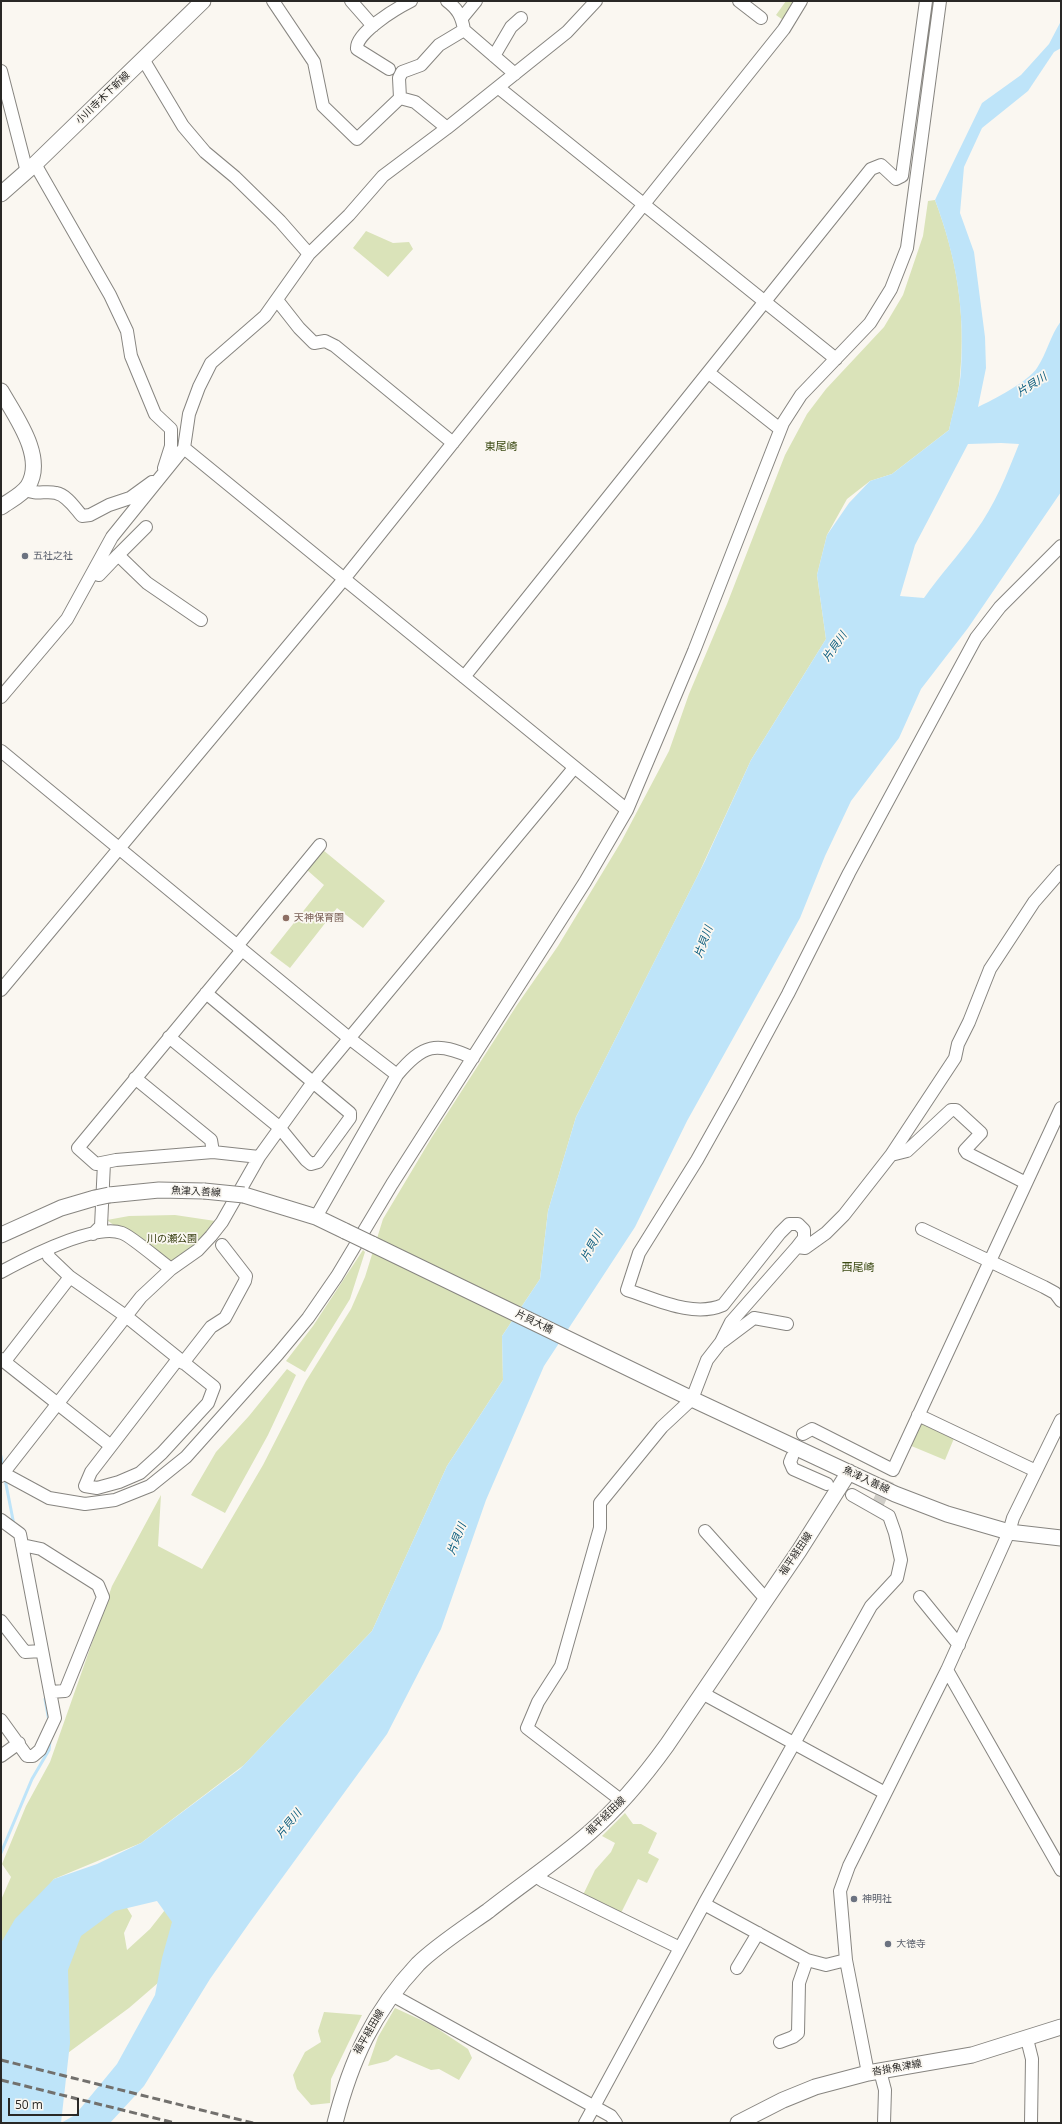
<!DOCTYPE html>
<html>
<head>
<meta charset="utf-8">
<style>
	body { margin:0 }
	#map { position:relative; width:1062px; height:2124px; overflow:hidden; background:#faf7f1; font-family:"Open Sans",sans-serif }
	canvas { display:block }
	.frame { position:absolute; inset:0; border:2px solid #292826; pointer-events:none }
	.scale { position:absolute; left:8px; top:2098px; width:71px; height:18px; box-sizing:border-box; border:2px solid #292826; border-top:0; padding-left:5px; font-size:12px; line-height:14px; white-space:nowrap; color:#292826; -webkit-text-stroke:3px #faf7f1; paint-order:stroke }
</style>
</head>
<body>
<div id="map">
<canvas width="1062" height="2124"></canvas>
<div class="frame"></div>
<div class="scale">50 m</div>
</div>
<script>
const ctx = document.querySelector('canvas').getContext('2d');
ctx.lineJoin = 'round';
function fill(path, color) { ctx.fillStyle = color; ctx.fill(path, 'evenodd'); }
function stroke(path, color, width, dash) { ctx.strokeStyle = color; ctx.lineWidth = width; ctx.lineCap = dash ? 'butt' : 'round'; ctx.setLineDash(dash || []); ctx.stroke(path); }
function label(font, color, halo, rows, align = 'center') {
  ctx.font = font + ' "Open Sans","Noto Sans JP",sans-serif'; ctx.lineWidth = 3.5; ctx.setLineDash([]); ctx.textBaseline = 'middle'; ctx.strokeStyle = halo; ctx.fillStyle = color; for (const [text, x, y, turn = 0] of rows) {
    ctx.save(); ctx.translate(x, y); ctx.rotate((+turn || 0) * Math.PI / 180); ctx.textAlign = isNaN(turn) ? turn : align; if (halo) ctx.strokeText(text, 0, 0); ctx.fillText(text, 0, 0); ctx.restore();
  }
}
fill(new Path2D(`
	M786 1H795L783 20 776 15Z
	M935 200C957 258 966 314 960 376 959 394 953 412 949 430L892 474 870 481 847 499 827 535 817 575 826 639 751 760 698 875 576 1117 548 1211 540 1279 502 1336 503 1380 447 1466 372 1631 244 1765 141 1843 54 1879 1 1944V1900L11 1877 2 1864 26 1806 50 1762 112 1586 161 1495 158 1546 202 1569 263 1465 306 1381 351 1309 365 1277 383 1219 432 1137 517 1005 558 946 621 842 669 751 689 694 727 604 785 455 807 414 826 389 884 327 903 295 923 236 928 201Z
	M366 231 393 243 409 242 413 249 388 277 353 248Z
	M323 850 385 901 363 928 337 908 290 968 270 953 324 885 307 870Z
	M175 1215 222 1222 171 1269 107 1220 129 1216Z
	M363 1250 365 1252 350 1299 305 1372 286 1361 313 1326Z
	M287 1369 296 1375 268 1435 225 1513 191 1495 216 1452 249 1416Z
	M919 1423 929 1424 955 1436 945 1460 909 1445Z
	M625 1813 633 1824H641L657 1833 648 1853 659 1859 647 1883 638 1879 621 1913 583 1895 595 1870 611 1852 615 1843 602 1836Z
	M121 1898 132 1916 124 1933 127 1950 150 1929 172 1901 192 1904 166 1976 129 2008 61 2058 1 2007 65 1925Z
	M395 2008 432 2025 468 2049 472 2058 459 2080 439 2069 431 2070 396 2055 388 2061 368 2066 378 2037Z
	M324 2012 362 2015 331 2079 330 2103 311 2105 297 2089 293 2075 305 2052 321 2042 318 2031Z`), '#dae3b9');
fill(new Path2D(`
	M1061 21V48L1054 52 1028 91 982 128 964 167 960 213 974 252 985 337 986 368 978 407C993 400 1029 381 1037 368 1047 353 1050 336 1061 321V492L968 628 921 689 899 738 851 801 825 856 800 918 687 1121 635 1227 544 1366 486 1500 441 1629 387 1734 250 1922 210 1979 144 2086 110 2123H1V1943L15 1919 54 1879 97 1864 141 1843 240 1769 372 1631 447 1466 503 1380 502 1336 540 1279 548 1211 576 1117 705 861 751 760 826 639 817 575 827 535 849 503 870 481 892 474 949 430C953 410 960 390 961 370 965 310 956 256 935 200L982 103 1021 75 1049 44ZM1001 443 1019 444C1007 474 995 505 975 532 959 555 940 575 924 598L900 596 915 545 968 444ZM157 1901 172 1922 162 1958 155 1995 117 2064 75 2115 61 2123 70 2043 68 1970 81 1936 115 1911Z`), '#bee4f9');
stroke(new Path2D(`
	M1 1456 3 1468
	M5 1479 14 1525
	M45 1699 49 1721
	M1 1853 32 1779 49 1750 50 1741`), '#bee4f9', 3);
stroke(new Path2D(`
	M876 1508 893 1470`), '#d0cec8', 12, [12, 6]);
const minor = new Path2D(`
	M273 1 314 62 323 106 357 139 400 98 415 102 447 128
	M351 1 373 26
	M447 1C458 9 462 17 464 30L515 74
	M739 1 761 18
	M462 18 476 1
	M494 56 511 27 521 18
	M143 59 183 126 205 152 235 177 280 221 309 254
	M389 69 357 49C355 33 397 8 411 1
	M1 71 27 172
	M499 88 836 359
	M400 98 399 78 402 72 421 65 439 45 464 30
	M35 164 110 295 127 331 131 356 155 414 171 429V446L164 468
	M277 300 299 328 314 343 325 341 335 346 453 443
	M709 373 780 429
	M184 448 627 810
	M25 489C36 496 45 490 56 493 67 495 75 508 82 516L90 515 109 505 130 498 152 482
	M118 555 146 527
	M93 573 99 575 118 555 147 583 201 620
	M464 677 871 169 881 165 896 179 902 176 926 1
	M1 697 67 619 112 537 184 448 189 414 199 387 211 363 265 316 309 254 349 215 383 176 447 128 567 32 596 1
	M1 751 349 1038 397 1075
	M237 946 320 845
	M242 950 78 1148 96 1164 116 1160 213 1152 259 1157
	M1 990 344 579 784 29 801 1
	M169 1037 279 1127 306 1160 311 1164 318 1162 350 1118V1113L206 993
	M135 1078 211 1140 213 1152
	M891 1155 955 1058 958 1044 969 1022 990 969 1034 902 1061 871
	M316 1217 397 1075C423 1044 436 1041 473 1058
	M922 1229 1044 1287 1055 1293 1061 1301
	M93 1234 101 1226 104 1163
	M797 1247 804 1238V1230L798 1224H789L780 1233 723 1305C693 1318 656 1299 627 1290L639 1253 697 1160 734 1094 788 994 849 873 976 638 1000 607 1061 546
	M47 1250 49 1257 70 1277 127 1317 214 1387 208 1403 162 1453 140 1473 119 1482 97 1488 85 1486 91 1472 178 1359
	M1 1272C27 1258 94 1223 122 1233 131 1236 161 1262 171 1269
	M722 1342 754 1318 787 1324
	M1 1359 111 1446
	M5 1361 70 1277
	M183 1363 211 1327 225 1318 245 1281 246 1276 222 1245
	M918 1415 1036 1471
	M803 1434 812 1429 893 1470 1061 1108
	M792 1457 790 1462 793 1469 827 1484
	M1 1472 49 1498 85 1504 115 1500 150 1486 186 1457 278 1354 308 1318 337 1276 392 1184 585 882 627 810 694 651 783 423 801 395 870 323 891 289 907 248 940 1
	M1 1476 141 1297 171 1269 198 1250 211 1236 222 1222 259 1157 313 1082 574 768
	M1 1520 20 1534 55 1718 40 1750 33 1756H27L1 1720
	M705 1531 765 1598
	M22 1545 41 1549 98 1585 103 1597 65 1691 50 1692
	M920 1597 959 1645
	M1 1621 25 1652 42 1651
	M947 1670 1061 1870
	M702 1693 885 1793
	M1 1756 19 1743
	M622 1801 527 1728 538 1702 561 1666 600 1528V1503L662 1427 692 1399 707 1360 721 1342 731 1322 797 1247 805 1248 826 1233 844 1215 891 1155 907 1151 951 1110H956L981 1133 965 1150 967 1153 1026 1183
	M534 1875 543 1881 680 1948 704 1904
	M846 1960 826 1965 807 1960 704 1904 871 1606 897 1578 901 1560 895 1533 889 1516 852 1495
	M737 1968 758 1933
	M392 1995 611 2116 616 2123
	M1027 2039 1032 2059 1031 2123
	M780 2042 793 2037 798 2033 799 1983 807 1960
	M880 2071 885 2090 884 2123
	M868 2073 846 1960 840 1891 849 1866 947 1670 1009 1532 1013 1518 1061 1420
	M585 2123 680 1948`);
const major = new Path2D(`
	M1 194 35 164 203 1
	M1 391C15 416 46 457 28 486 22 495 9 501 1 507
	M109 1195 159 1190 204 1191
	M244 1195 316 1217 345 1231
	M1 1235 61 1208 95 1198
	M372 1244 692 1399 895 1494 947 1514 1009 1532 1061 1538
	M335 2123C351 2060 373 2012 418 1964 436 1946 467 1926 488 1911 521 1885 557 1861 589 1833 619 1807 644 1777 667 1745L799 1551 849 1472
	M738 2123 783 2100 815 2087 868 2073 972 2055 1061 2027`);
stroke(minor, '#878580', 14);
stroke(major, '#878580', 17);
stroke(minor, '#fff', 12);
stroke(major, '#fff', 15);
stroke(new Path2D(`
	M1 2060 253 2123
	M1 2080 175 2123`), '#72706d', 3, [8, 4]);
const majorBridge = new Path2D(`
	M204 1191 244 1195
	M95 1198 109 1195
	M345 1231 372 1244`);
stroke(majorBridge, '#878580', 17, []);
stroke(majorBridge, '#fff', 15);
for (const [x, y, r, color] of [
	[25,556,4,"#6b7280"],
	[286,918,4,"#8d6e63"],
	[854,1899,4,"#6b7280"],
	[888,1944,4,"#6b7280"]
]) { const dot = new Path2D(); dot.arc(x, y, r, 0, 2 * Math.PI); ctx.fillStyle = color; ctx.fill(dot); stroke(dot, '#faf7f1', 1.5); }
label('10px', '#292826', '#faf7f1', [
	["小川寺木下新線",103,98,-44],
	["魚津入善線",196,1192,3],
	["片貝大橋",534,1322,26],
	["魚津入善線",866,1480,25],
	["福平経田線",796,1554,-56],
	["福平経田線",606,1816,-44],
	["福平経田線",369,2032,-60],
	["沓掛魚津線",897,2068,-10]
]);
label('10px', '#5b616d', '#faf7f1', [
	["五社之社",33,556],
	["神明社",862,1899],
	["大徳寺",896,1944]
], 'left');
label('10px', '#785e54', '#faf7f1', [
	["天神保育園",294,918]
], 'left');
label('10px', '#343b0c', '#faf7f1', [
	["川の瀬公園",172,1239]
]);
label('italic 11px', '#0b5d7e', '#faf7f1', [
	["片貝川",1032,385,-33],
	["片貝川",835,647,-55],
	["片貝川",704,942,-70],
	["片貝川",592,1246,-61],
	["片貝川",457,1539,-69],
	["片貝川",289,1824,-51]
]);
label('11px', '#3a4912', '#faf7f1', [
	["東尾崎",501,447],
	["西尾崎",858,1268]
]);
</script>
</body>
</html>
